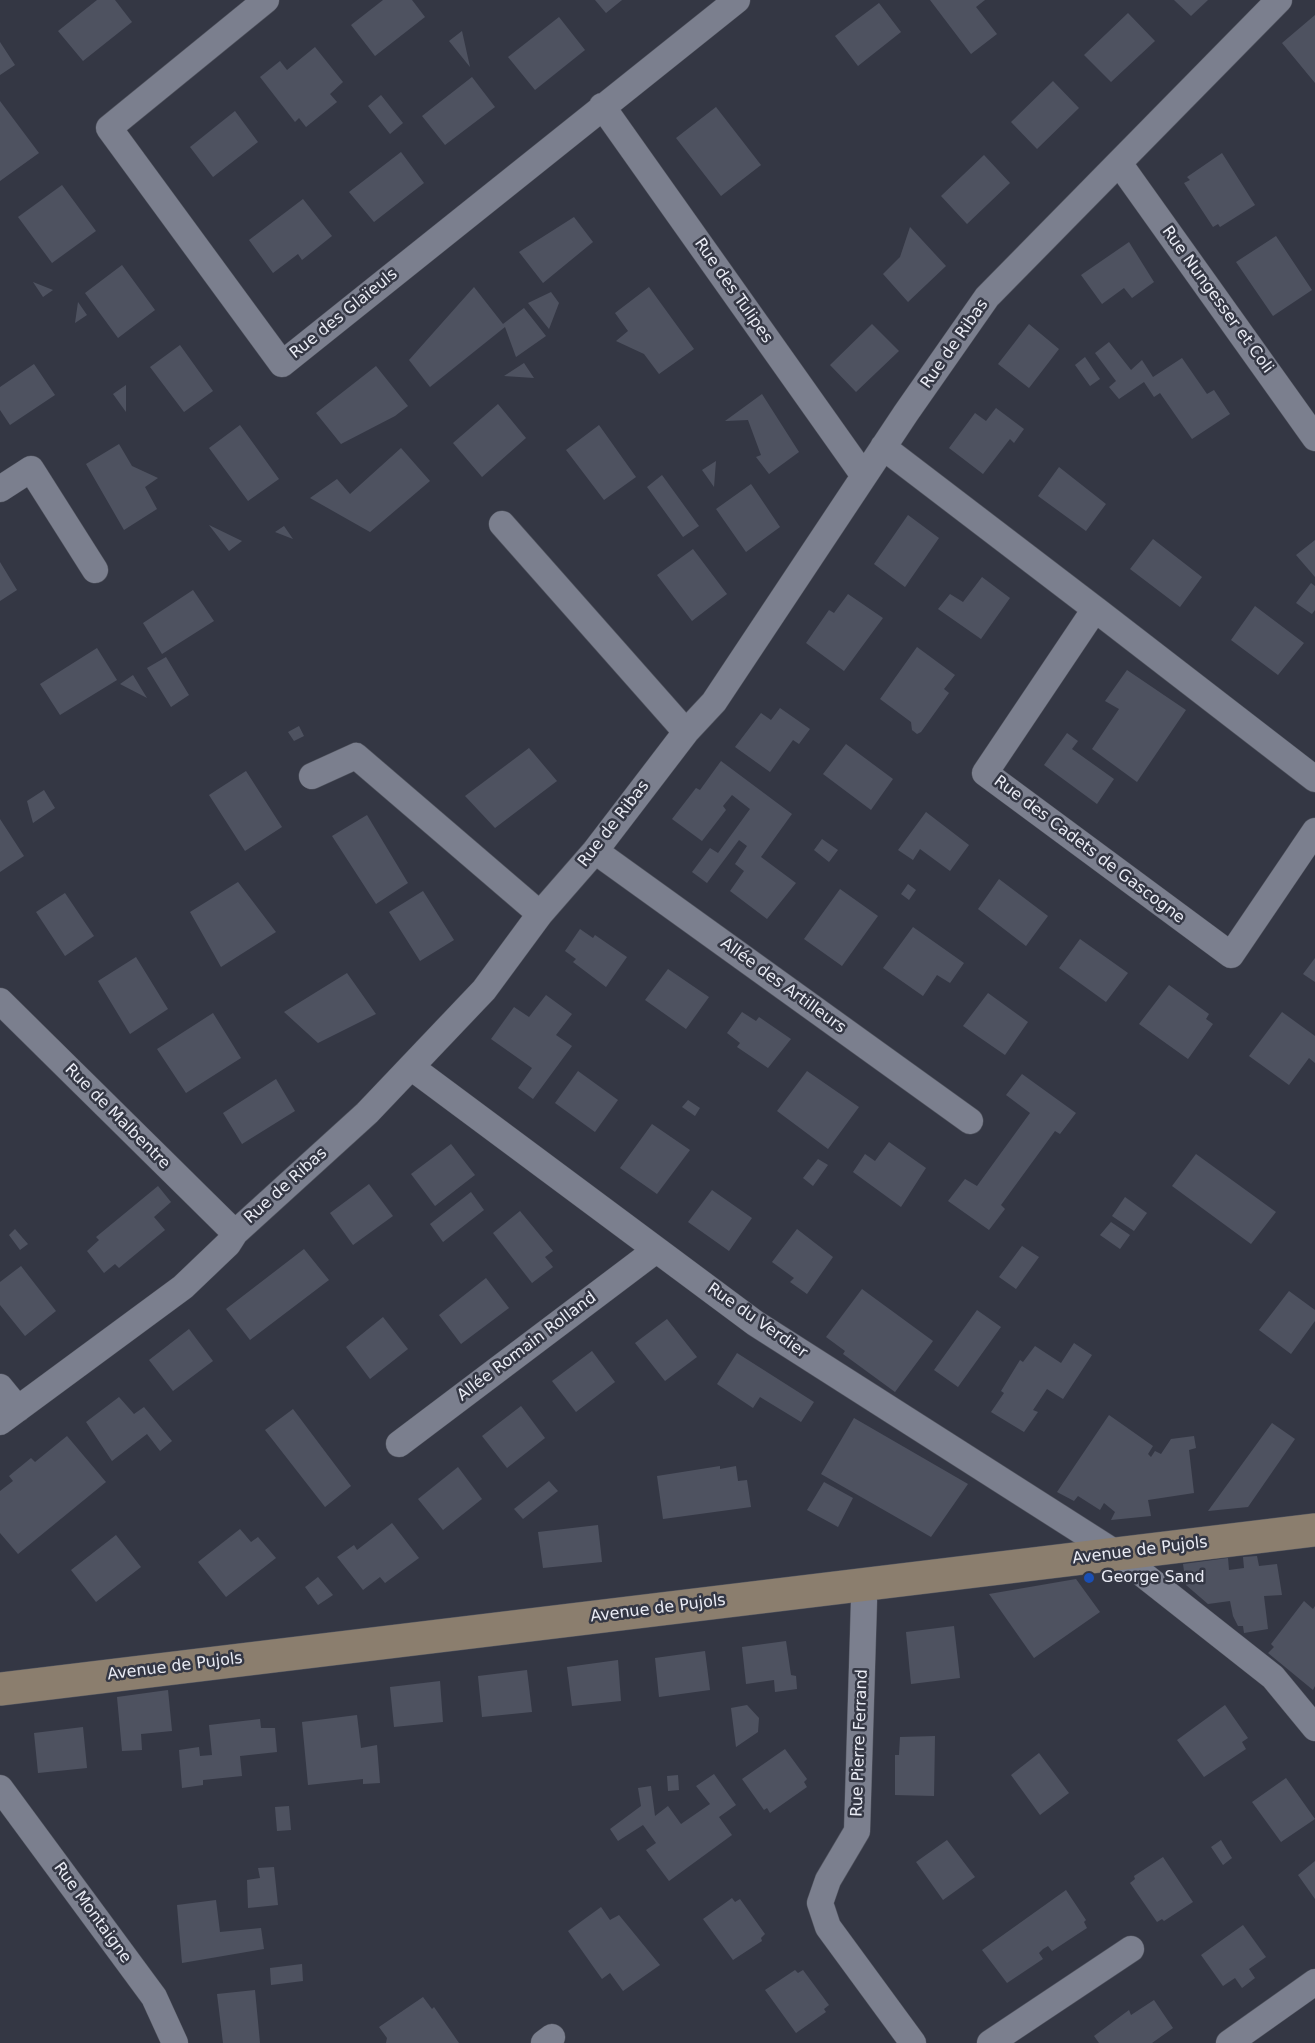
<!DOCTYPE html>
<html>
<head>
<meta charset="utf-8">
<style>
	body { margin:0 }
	canvas { display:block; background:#343744 }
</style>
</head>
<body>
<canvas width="1315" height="2043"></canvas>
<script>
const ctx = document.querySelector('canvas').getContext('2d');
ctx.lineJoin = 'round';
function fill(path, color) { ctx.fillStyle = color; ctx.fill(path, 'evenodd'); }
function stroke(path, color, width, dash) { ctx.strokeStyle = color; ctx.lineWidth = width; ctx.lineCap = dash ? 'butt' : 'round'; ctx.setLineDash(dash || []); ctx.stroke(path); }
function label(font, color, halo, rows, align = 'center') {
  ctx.font = font + ' "DejaVu Sans",sans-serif'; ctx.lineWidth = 5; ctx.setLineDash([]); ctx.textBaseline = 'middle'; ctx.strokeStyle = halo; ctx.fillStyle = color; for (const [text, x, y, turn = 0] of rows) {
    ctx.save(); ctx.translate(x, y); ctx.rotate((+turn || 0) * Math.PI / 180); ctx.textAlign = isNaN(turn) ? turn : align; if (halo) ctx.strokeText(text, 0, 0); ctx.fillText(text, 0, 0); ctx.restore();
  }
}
fill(new Path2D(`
	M97 0H115L132 22 83 61 58 31Z
	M383 0H412L425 17 375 56 351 25Z
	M595 0H622L606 13Z
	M930 0H985L976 7 997 34 971 54Z
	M1174 0H1208L1191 16Z
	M879 3 901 32 858 66 835 36Z
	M1128 13 1155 41 1111 82 1084 55Z
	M1315 15V83L1282 43Z
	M559 17 585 50 535 90 508 57Z
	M462 31 470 67 449 41Z
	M0 42 15 65 0 75Z
	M315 47 343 82 330 94 337 102 306 127 299 118 295 122 260 77 280 61 287 70Z
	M472 77 495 107 445 145 422 116Z
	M1053 81 1079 108 1037 149 1011 122Z
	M381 95 403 123 390 134 368 106Z
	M0 101 39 153 0 181Z
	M716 107 761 165 721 196 676 138Z
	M235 111 258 142 213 177 190 147Z
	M401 152 424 183 374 222 349 192Z
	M1222 153 1255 205 1220 227 1218 224 1213 227 1184 183 1190 180 1187 177Z
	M984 155 1010 183 967 224 941 196Z
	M62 185 96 231 52 263 18 217Z
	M303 199 332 236 302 260 298 254 273 273 249 240Z
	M574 217 593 242 543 283 519 252Z
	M910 227 946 266 908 302 883 274 900 257Z
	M1276 236 1312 290 1273 316 1236 262Z
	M1129 242 1154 282 1132 298 1124 288 1102 304 1081 275Z
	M122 265 155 310 118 338 85 293Z
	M33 282 53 290 43 297Z
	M474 287 503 324 524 308 546 336 516 357 505 327 430 387 409 360Z
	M649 287 694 349 659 374 644 354 616 341 628 331 615 313Z
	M551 292 559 303 549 329 528 303Z
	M78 302 87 315 75 323Z
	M872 324 899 351 856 392 830 365Z
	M1029 324 1059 349 1029 388 998 364Z
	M1109 342 1131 370 1142 360 1153 377 1182 358 1207 394 1214 390 1230 414 1192 439 1160 393 1154 397 1144 382 1119 399 1109 387 1116 381 1095 353Z
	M180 345 213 391 184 412 150 367Z
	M1085 357 1100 379 1090 386 1075 365Z
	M524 363 534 378 504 376Z
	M34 364 55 395 10 425 0 410V387Z
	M376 366 408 406 395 416 341 444 316 413Z
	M126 385V412L113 394Z
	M762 394 799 452 769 474 756 457 761 455 748 420 725 421Z
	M498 404 526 438 482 477 453 443Z
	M996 408 1024 429 1014 443 1010 439 983 474 949 448 975 413 986 421Z
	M240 425 279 479 248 501 209 448Z
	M599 425 636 477 604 500 566 450Z
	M119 444 132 466 158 478 145 487 157 509 124 530 86 464Z
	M401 448 430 481 370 532 310 498 337 479 350 494Z
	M716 461 714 487 702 470Z
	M1059 467 1106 504 1086 531 1038 496Z
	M662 475 699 526 683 537 647 487Z
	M751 484 780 527 746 552 716 509Z
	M908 515 939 538 905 587 874 564Z
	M209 525 242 541 229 551Z
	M284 526 293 539 275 532Z
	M1153 539 1202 577 1180 607 1130 569Z
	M1315 540V577L1296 555Z
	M693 549 727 594 692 621 657 575Z
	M0 562 17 590 0 601Z
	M982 577 1010 598 981 639 938 609 950 594 963 602Z
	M1311 583 1315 586V610L1312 614 1296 603Z
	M193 590 214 621 162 654 143 623Z
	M848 594 883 618 844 671 806 643 829 610 834 613Z
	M1255 606 1304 643 1278 675 1231 640Z
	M917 647 955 675 944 689 949 693 921 732 917 734 912 730 911 722 880 699Z
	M97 648 117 680 60 715 40 684Z
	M166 657 189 695 171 707 147 668Z
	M1127 670 1186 710 1137 782 1092 749 1119 709 1105 701Z
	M133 675 147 698 120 684Z
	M780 708 810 729 799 744 793 740 770 772 735 747 761 713 771 720Z
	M299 726 304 736 294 741 288 732Z
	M1067 733 1078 741 1072 749 1114 779 1097 804 1044 765Z
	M846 744 893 779 871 810 823 774Z
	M529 748 557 781 495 828 465 796Z
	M721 761 792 814 761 857 796 883 767 919 730 891 744 871 735 864 747 846 739 840 707 883 692 872 710 848 718 853 750 809 732 795 723 806 726 810 702 841 672 819 696 788 700 790Z
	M246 771 282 827 245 851 209 795Z
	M44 790 55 808 33 823 27 801Z
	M926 812 969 845 950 871 920 849 913 860 898 850Z
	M367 815 408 883 376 904 332 836Z
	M0 819 24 856 0 872Z
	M822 839 838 850 829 862 814 850Z
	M999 879 1048 916 1026 946 978 909Z
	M238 882 276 932 221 967 190 912Z
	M908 884 916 890 909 900 901 894Z
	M840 889 878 916 842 966 804 939Z
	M423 891 454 940 420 961 389 912Z
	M65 893 94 936 65 956 36 912Z
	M913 927 964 963 950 983 937 975 923 996 883 968Z
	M580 929 593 938 595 935 627 957 606 987 573 962 576 959 565 951Z
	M1080 939 1128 973 1106 1002 1059 968Z
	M136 957 168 1009 130 1034 98 981Z
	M1315 958V982L1303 974Z
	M668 969 709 997 686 1029 645 1000Z
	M347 973 376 1014 318 1043 284 1012Z
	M1169 985 1209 1014 1206 1019 1213 1024 1188 1059 1139 1024Z
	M988 993 1028 1022 1005 1055 963 1026Z
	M546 995 572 1014 556 1035 572 1046 533 1099 518 1088 532 1068 491 1039 514 1007 529 1017Z
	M742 1012 756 1021 759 1017 791 1039 768 1068 737 1047 740 1043 727 1033Z
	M1282 1012 1315 1036V1063L1309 1058 1289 1085 1249 1056Z
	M213 1013 241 1058 186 1093 157 1049Z
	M578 1071 618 1100 595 1132 555 1103Z
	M807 1071 859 1107 828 1149 777 1111Z
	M1022 1074 1076 1113 1060 1134 1055 1131 1001 1205 1005 1209 989 1230 948 1201 965 1179 977 1186 1030 1113 1006 1095Z
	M276 1079 295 1111 242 1144 223 1113Z
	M688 1100 700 1108 695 1116 682 1107Z
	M652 1124 690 1150 657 1194 620 1168Z
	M889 1142 926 1168 901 1207 853 1172 865 1154 875 1161Z
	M451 1144 475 1175 435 1206 411 1174Z
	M1196 1154 1276 1212 1251 1244 1172 1186Z
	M818 1159 828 1165 813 1186 803 1178Z
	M369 1184 393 1216 353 1245 330 1213Z
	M158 1186 171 1202 154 1217 165 1230 119 1268 115 1264 104 1273 87 1251 99 1240 96 1237Z
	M712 1190 752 1218 729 1251 688 1222Z
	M471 1192 484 1210 443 1242 430 1224Z
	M1125 1197 1147 1213 1134 1231 1112 1216Z
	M520 1211 553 1251 545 1257 553 1267 532 1283 493 1233Z
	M1111 1222 1130 1235 1120 1249 1100 1235Z
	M15 1229 28 1244 20 1250 9 1235Z
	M797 1229 833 1257 807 1294 790 1282 794 1278 772 1262Z
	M1022 1246 1039 1257 1016 1289 999 1277Z
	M304 1249 329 1280 250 1340 226 1309Z
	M21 1266 56 1311 25 1336 0 1305V1282Z
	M486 1278 509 1308 461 1344 439 1315Z
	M862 1289 933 1341 895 1392 843 1354 845 1351 826 1337Z
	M1289 1291 1315 1310V1321L1291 1354 1259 1330Z
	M977 1310 1001 1327 958 1387 934 1370Z
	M383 1317 408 1349 370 1379 346 1347Z
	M667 1319 697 1357 665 1381 635 1343Z
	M189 1329 213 1361 173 1391 149 1360Z
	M1074 1343 1092 1355 1063 1399 1047 1389 1033 1410 1038 1412 1024 1432 991 1412 1004 1393 1001 1391 1020 1360 1023 1362 1035 1346 1061 1363Z
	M592 1351 615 1382 576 1412 552 1381Z
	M737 1353 814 1402 801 1422 760 1397 753 1408 717 1384Z
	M119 1397 134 1414 144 1407 172 1441 160 1451 147 1434 112 1461 86 1422Z
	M521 1406 545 1438 507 1468 482 1436Z
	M293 1409 351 1486 325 1507 265 1430Z
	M1109 1415 1153 1446 1148 1454 1151 1457 1155 1451 1161 1454 1171 1439 1194 1436 1196 1448 1189 1450 1194 1493 1148 1500 1151 1516 1111 1520 1115 1512 1104 1503 1100 1510 1078 1496 1074 1501 1057 1492Z
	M854 1418 968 1484 931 1537 821 1474Z
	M1272 1423 1295 1439 1248 1507 1208 1511Z
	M67 1436 106 1482 18 1554 0 1533V1491L13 1481 9 1476 31 1458 35 1462Z
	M720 1466V1469L736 1466 738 1481 747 1480 751 1507 663 1519 657 1476Z
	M458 1467 482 1499 443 1530 418 1499Z
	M549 1481 558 1491 523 1519 514 1509Z
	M824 1482 853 1498 838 1527 807 1510Z
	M392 1523 419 1558 385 1583 380 1577 363 1590 337 1557 354 1545 357 1550Z
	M598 1525 602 1562 543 1568 538 1532Z
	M240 1529 251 1542 258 1537 276 1558 226 1597 198 1562Z
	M116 1535 141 1567 96 1602 71 1570Z
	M1257 1556 1259 1566 1277 1564 1282 1595 1264 1596 1268 1629 1244 1633 1243 1626H1238L1233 1616 1230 1601 1208 1604 1186 1585 1183 1564 1228 1558 1229 1570 1244 1568 1243 1557Z
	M318 1577 333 1595 318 1605 305 1587Z
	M1076 1579 1100 1612 1034 1658 989 1594Z
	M1304 1601 1313 1609 1315 1606V1686L1313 1690 1268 1653 1274 1647 1271 1644Z
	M954 1626 960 1678 911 1684 906 1632Z
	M786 1641 791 1675 796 1676 797 1689 775 1692 774 1680 746 1684 742 1647Z
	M705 1651 710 1690 659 1697 655 1658Z
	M618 1660 621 1701 572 1706 567 1667Z
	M527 1670 532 1712 482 1717 478 1676Z
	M440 1681 443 1722 394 1727 390 1687Z
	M168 1690 172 1731 141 1734 142 1750 122 1751 117 1697Z
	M747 1705 759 1718 758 1732 736 1747 731 1708Z
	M1225 1705 1248 1738 1242 1742 1246 1749 1204 1777 1177 1740Z
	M357 1715 361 1748 377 1745 380 1783 363 1784V1779L308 1785 302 1722Z
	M260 1719 261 1728H275L277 1752 240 1756 242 1776 203 1780V1785L182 1788 179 1750 199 1747 200 1756 212 1755 209 1725Z
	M83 1727 87 1768 38 1773 34 1733Z
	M935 1736 934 1796 895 1795V1755H899L900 1737Z
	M785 1749 807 1779 804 1782 807 1787 770 1813 767 1808 764 1810 742 1779Z
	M1039 1753 1069 1793 1040 1815 1011 1775Z
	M714 1774 736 1805 719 1817 732 1835 669 1881 646 1850 656 1843 643 1825 618 1841 610 1829 641 1806 638 1788 651 1786 655 1816 668 1806 681 1824 710 1804 696 1786Z
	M678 1775 679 1790 668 1791 667 1776Z
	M1286 1778 1315 1819 1281 1842 1252 1802Z
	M289 1806 291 1830 277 1831 275 1807Z
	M947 1840 975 1877 943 1900 916 1862Z
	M1221 1840 1232 1858 1223 1865 1211 1847Z
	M1163 1857 1193 1902 1164 1921 1162 1919 1157 1922 1130 1883 1135 1879 1134 1876Z
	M1315 1861V1899L1298 1875Z
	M274 1867 278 1905 248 1908 247 1880 260 1878 258 1868Z
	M1066 1890 1086 1920 1084 1922 1087 1928 1052 1951 1048 1946 1043 1949 1039 1953 1043 1959 1007 1983 982 1950Z
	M732 1898 735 1902 740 1899 765 1934 761 1938 762 1941 733 1960 703 1919Z
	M216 1900 220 1932 261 1928 264 1949 182 1963 177 1905Z
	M601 1907 610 1920 619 1915 660 1965 623 1991 610 1973 602 1979 568 1931Z
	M1243 1925 1266 1957 1249 1969 1255 1978 1242 1988 1235 1978 1223 1986 1201 1955Z
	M302 1964 303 1981 271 1985 270 1968Z
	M795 1970 798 1973 803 1970 829 2005 824 2009 826 2012 796 2033 765 1990Z
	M255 1990 260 2043H223L217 1994Z
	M423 1997 432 2009 434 2007 459 2043H386L387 2038 379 2027Z
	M1154 2000 1173 2028 1152 2043H1099L1094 2036 1129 2010 1131 2015Z`), '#4e5260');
const street = new Path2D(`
	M266 0 109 128 282 364 737 0
	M602 106 864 476
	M1119 163 1315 438
	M883 447 1095 609
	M0 489 31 469 95 570
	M502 524 686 732
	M312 776 356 756 540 914
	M1315 779 1095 609 985 773 1231 955 1315 831
	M595 851 970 1121
	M0 1001 235 1233
	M411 1067 755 1323 1117 1554 1273 1677 1315 1728
	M0 1387 18 1409
	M0 1422 183 1287 228 1244 235 1233 367 1113 484 990 540 914 595 851 686 732 714 702 906 413 987 297 1279 0
	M399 1444 656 1250
	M862 1585 864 1601 857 1831 828 1880 820 1903 828 1927 913 2043
	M0 1788 154 1997 175 2043
	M544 2043 552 2037
	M990 2043 1131 1949
	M1229 2043 1315 1982`);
const secondary = new Path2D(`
	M0 1689 1315 1530`);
stroke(street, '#51545f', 27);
stroke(secondary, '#51545f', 34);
stroke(street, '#7b7f8e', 26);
stroke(secondary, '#8b7e6e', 33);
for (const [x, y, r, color] of [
	[1089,1578,6,"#1a4fb4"]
]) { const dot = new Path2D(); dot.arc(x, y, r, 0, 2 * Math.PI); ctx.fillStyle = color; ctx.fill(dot); stroke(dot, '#343744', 2); }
label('16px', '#eaecf5', '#343744', [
	["Rue des Tulipes",733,291,55],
	["Rue Nungesser et Coli",1217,300,54],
	["Rue des Glaïeuls",344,314,-39],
	["Rue de Ribas",955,344,-55],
	["Rue de Ribas",614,824,-52],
	["Rue des Cadets de Gascogne",1089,850,37],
	["Allée des Artilleurs",783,986,36],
	["Rue de Malbentre",117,1117,45],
	["Rue de Ribas",286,1186,-42],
	["Rue du Verdier",757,1321,35],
	["Allée Romain Rolland",527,1347,-37],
	["Avenue de Pujols",1140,1551,-7],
	["Avenue de Pujols",658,1609,-7],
	["Avenue de Pujols",175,1667,-7],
	["Rue Pierre Ferrand",860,1743,-88],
	["Rue Montaigne",92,1913,54]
]);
label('16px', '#eaecf5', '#343744', [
	["George Sand",1101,1578]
], 'left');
</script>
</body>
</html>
